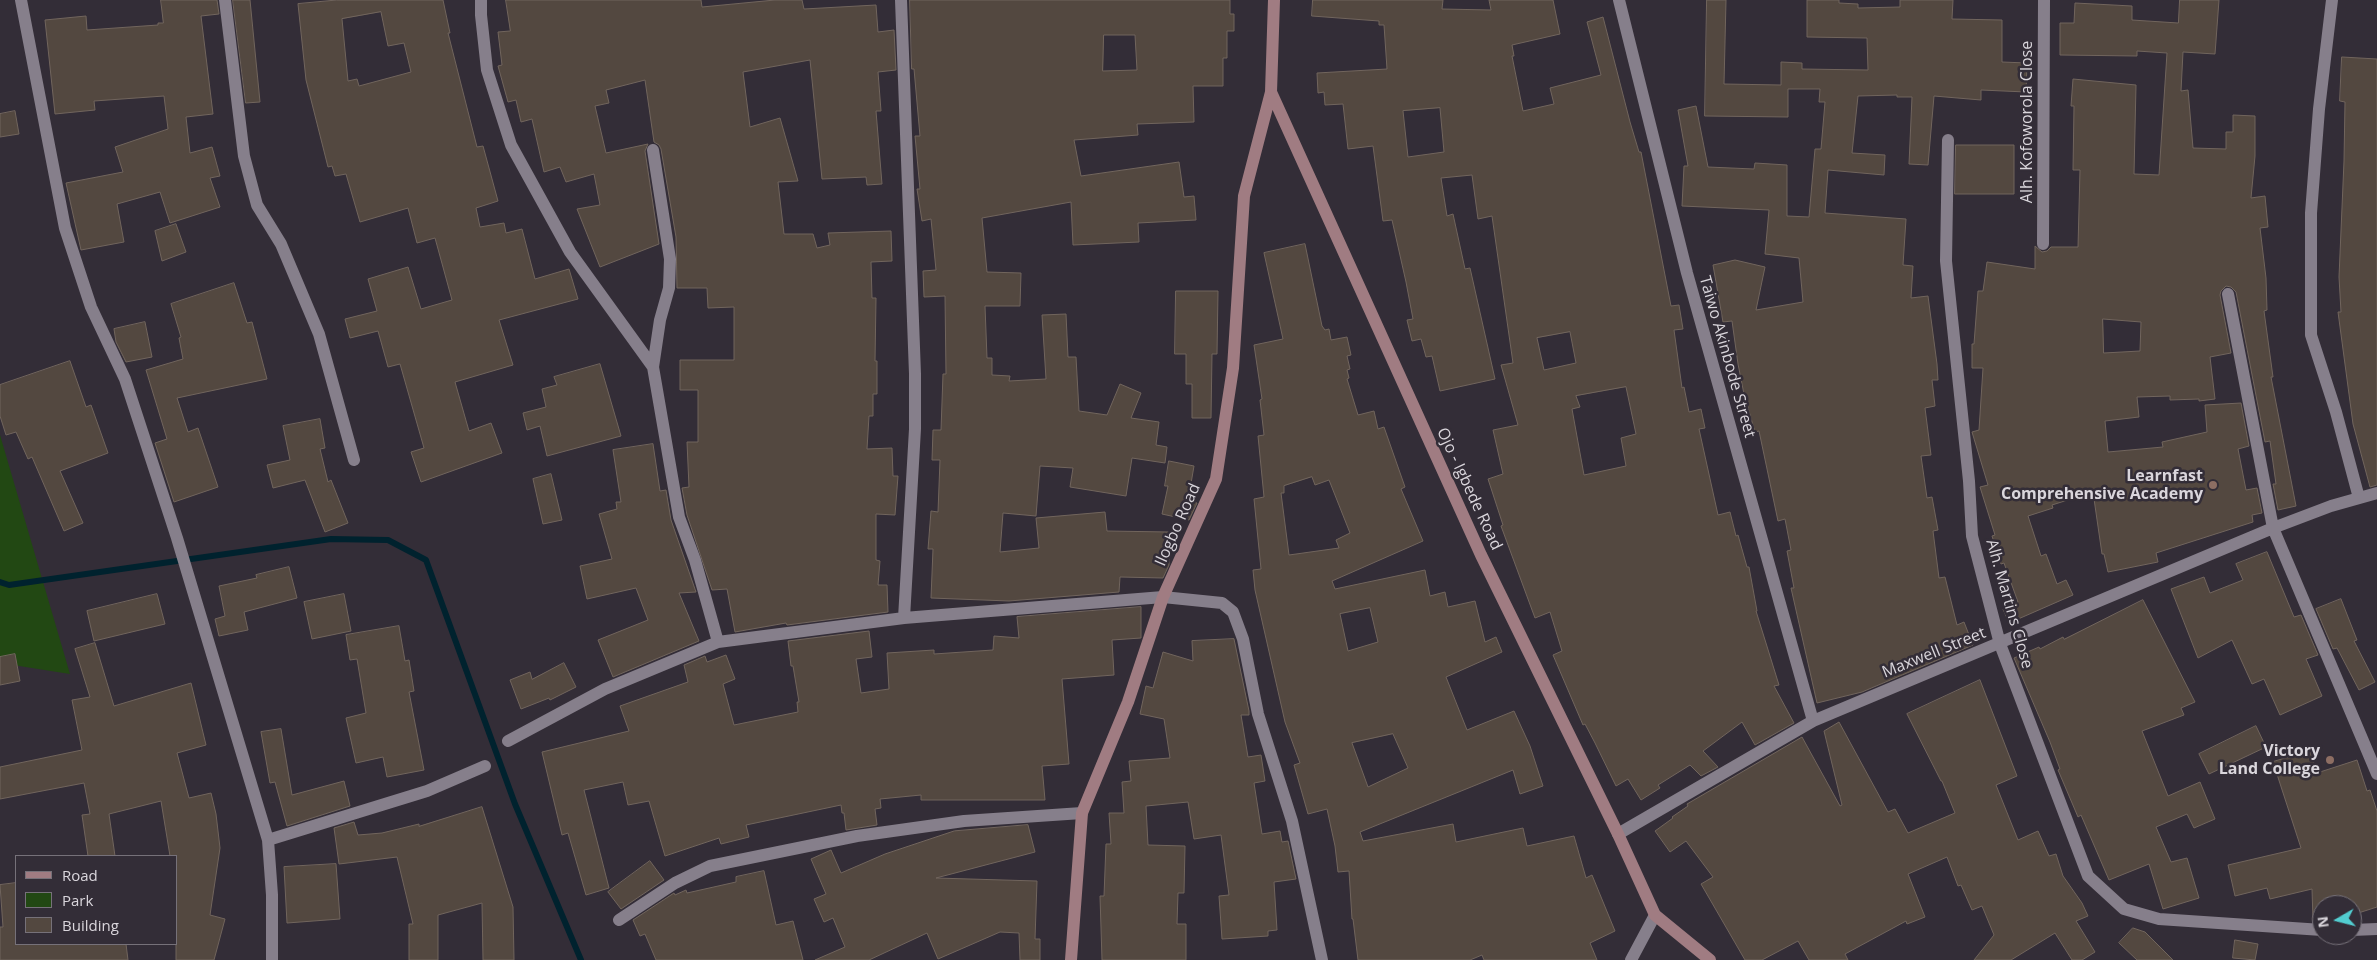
<!DOCTYPE html>
<html>
<head>
<meta charset="utf-8">
<style>
	body { margin:0 }
	#map { position:relative; width:2377px; height:960px; overflow:hidden; background:#332d37; font-family:"Open Sans",sans-serif }
	canvas { display:block }
	.legend { position:absolute; left:15px; top:855px; width:162px; height:90px; box-sizing:border-box; background:#332d37; border:1px solid #767179; margin:0; padding:6px 9px; list-style:none; font-size:15px; color:#dad6dc }
	.legend li { display:flex; align-items:center; gap:10px; height:25px }
	.legend b { width:25px; border:1px solid #767179 }
	.north { position:absolute; left:2312px; top:895px; width:50px; height:50px; box-sizing:border-box; background:#332d37; border:1px solid #767179; border-radius:50%; rotate:262deg; font-size:14px; font-weight:700; line-height:20px; text-align:center; color:#dad6dc }
	.north::after { content:''; display:block; margin:auto; width:18px; height:22px; background:#52cdd0; clip-path:polygon(50% 0,100% 100%,50% 72%,0 100%) }
</style>
</head>
<body>
<div id="map">
<canvas width="2377" height="960"></canvas>
<ul class="legend">
<li><b style="height:6px;background:#a07c82"></b>Road</li>
<li><b style="height:14px;background:#224813"></b>Park</li>
<li><b style="height:14px;background:#534840"></b>Building</li>
</ul>
<div class="north">N</div>
</div>
<script>
const ctx = document.querySelector('canvas').getContext('2d');
ctx.lineJoin = 'round';
function fill(path, color) { ctx.fillStyle = color; ctx.fill(path, 'evenodd'); }
function stroke(path, color, width, dash) { ctx.strokeStyle = color; ctx.lineWidth = width; ctx.lineCap = dash ? 'butt' : 'round'; ctx.setLineDash(dash || []); ctx.stroke(path); }
function label(font, color, halo, rows, align = 'center') {
  ctx.font = font + ' "Open Sans",sans-serif'; ctx.lineWidth = 5; ctx.setLineDash([]); ctx.textBaseline = 'middle'; ctx.strokeStyle = halo; ctx.fillStyle = color; for (const [text, x, y, turn = 0] of rows) {
    ctx.save(); ctx.translate(x, y); ctx.rotate((+turn || 0) * Math.PI / 180); ctx.textAlign = isNaN(turn) ? turn : align; if (halo) ctx.strokeText(text, 0, 0); ctx.fillText(text, 0, 0); ctx.restore();
  }
}
fill(new Path2D(`
	M0 435 70 674 0 663Z`), '#224813');
stroke(new Path2D(`
	M0 582 9 585 331 539 388 540 426 560 515 804 581 960`), '#00222e', 6);
const building = new Path2D(`
	M161 0H217L219 14 201 16 213 114 186 117 190 153 212 147 220 176 210 178 220 207 170 223 160 192 117 204 124 242 81 250 66 183 123 172 115 147 168 129 164 96 94 101 95 110 55 114 45 20 86 16 87 30 158 25V23H163Z
	M233 0H250L260 102 246 103Z
	M337 0H443L450 33H448L477 147 483 146 498 201 476 208 480 227 504 223 506 233 522 229 535 279 569 269 578 299 499 320 513 365 455 382 469 431 491 423 502 453 421 482 411 452 424 448 400 364 388 367 378 331 350 338 345 319 377 311 368 279 408 267 421 309 452 300 435 238 417 243 408 208 360 222 346 174 335 176 332 166 328 167 306 80 298 4ZM381 12 388 46 404 43 411 72 359 86 357 79 348 81 342 19Z
	M506 0H701L702 7 775 0H802L804 9 876 5 878 32 894 30 896 70 878 72 881 111H876L882 184 867 185 866 177 822 179 810 60 743 72 750 127 780 118 798 181 778 182 784 234H813L817 248 830 245 828 233 891 231 892 261 871 262 872 298H876L875 361H877V394H873V416H869L867 449 892 448 893 476H898L895 515 876 514V560L880 561 878 585H887L888 612 787 625 786 623 735 632 727 589 712 590 687 515 682 488 689 487 687 442H698V390H680V360H734V307L708 308 707 288H677L676 237 661 149 659 145 654 142 645 80 606 90 609 103 595 106 606 153 648 144 645 151 659 244 600 267 577 209 600 205 594 174 566 182 560 167 544 172 532 119 521 122 516 100 508 102 498 66 502 65 498 32 510 31Z
	M910 0H1230V14H1234V31H1227V58H1223V86H1193L1194 122 1137 124 1138 135 1074 140 1081 176 1179 162 1184 197 1194 196 1196 220 1138 223 1139 242 1073 245 1071 202 982 218 987 272 1021 273 1020 306H985L987 358H992V375L1010 376 1009 381 1046 379 1042 315 1066 314 1068 357H1076L1079 411 1107 415 1120 384 1141 393 1131 418 1159 422 1156 445 1167 447 1165 463 1132 458 1126 496 1070 487 1073 468 1040 466 1036 516 1003 513 1000 552 1039 548 1036 518 1105 512 1107 531 1169 532V565L1163 578 1120 577 1119 592 1009 601 931 598 933 549H928L931 511 938 512 940 460H932L933 430H941L943 374H946L945 296 924 297 923 271 936 270 931 219 922 221 917 189H920L915 136H920L914 69H912ZM1104 35H1135L1137 70 1103 71Z
	M1313 0H1443L1442 9 1491 10 1489 0H1553L1560 34 1512 45 1514 56H1512L1523 111 1554 104 1550 88 1601 75 1587 22 1603 17 1630 122 1639 152H1641L1671 306 1679 305 1683 329 1674 330 1682 388 1684 387 1689 412 1701 409 1705 428 1699 429 1718 515 1730 512 1736 536 1738 535 1747 567H1749L1757 611H1756L1779 685 1774 686 1794 723 1755 745 1742 722 1703 751 1718 767 1701 776 1690 765 1658 785 1660 788 1641 800 1628 779 1616 786 1595 743 1585 724 1583 725 1553 655 1562 651 1550 612 1535 618 1501 526 1503 525 1488 479 1503 474 1493 430 1518 425 1501 365 1513 363 1492 216 1478 219 1472 175 1441 178 1447 216 1453 214 1465 269 1470 268 1495 379 1440 391 1432 356 1426 357 1421 339 1412 341 1407 320 1413 319 1406 282 1392 220 1383 221 1373 146 1348 149 1343 104 1325 105 1324 92 1318 93 1317 73 1387 69 1384 25H1379V21L1312 16ZM1440 108 1444 152 1408 157 1403 111ZM1570 332 1576 363 1544 370 1537 338ZM1626 387 1636 434 1621 438 1626 466 1584 475 1572 409 1580 407 1576 396Z
	M1707 0H1726L1724 84 1781 85V62L1802 63V69L1868 70 1867 38 1807 37V0H1839V3L1858 4V8L1900 7V0H1953L1952 19 2002 20V62L2027 63 2026 92 1981 90V100L1934 96 1928 165 1909 164 1912 97H1897V95L1858 96 1852 153 1885 155 1884 175 1828 170 1825 213 1906 219 1903 265 1913 266 1911 298 1928 296 1937 364 1938 380H1932L1935 406 1925 408 1931 455 1921 456 1927 498 1932 497 1938 530 1933 531 1939 578 1945 577 1957 625 1964 622 1973 645 1862 692 1817 703 1791 588H1794L1787 551 1791 550 1785 519 1778 521 1759 431 1755 432 1744 394 1738 364 1732 321 1723 322 1713 265 1735 260 1765 267 1756 310 1803 302 1799 258 1765 254 1769 210 1682 206 1684 166H1688L1678 110 1696 106 1708 167 1754 169 1755 163 1787 165V216L1809 217 1815 149H1821L1825 102H1819L1820 89H1788V117L1705 116Z
	M2180 0H2219L2215 54 2183 52 2181 91 2188 90 2193 148 2226 149V132H2233V115L2255 116V156L2251 198 2265 196 2268 227 2260 228 2266 278 2267 310 2264 311 2273 377H2271L2296 506 2278 510 2273 484H2276L2270 441 2265 442 2236 292 2231 287 2226 286 2221 291 2220 295 2231 353 2210 357 2215 399 2199 401V399L2170 400V396L2137 397 2139 417 2105 421 2108 452 2163 447 2162 442 2207 432 2205 405 2241 403 2249 446 2238 449 2246 490 2257 488 2262 513 2252 515 2253 522 2156 553 2158 562 2108 572 2104 554H2102L2093 492 2052 505 2053 508 2028 516 2041 556 2046 554 2057 584 2066 580 2073 595 2009 623 2003 609 2018 602 2004 563 2001 564 1992 536 1995 535 1980 487 1988 485 1972 432 1979 430 1983 368H1972V344H1974L1978 291H1983L1987 262 2035 269V246L2042 252 2047 251 2051 247H2078L2080 170H2073L2074 106H2071L2073 79 2136 85 2134 174 2159 175 2167 53 2137 51V56L2060 55V23H2074L2075 3 2132 6V20L2178 23ZM2103 319 2141 322 2140 351 2104 353Z
	M2342 57 2377 59V485L2370 487 2353 424 2338 312H2341L2339 277 2344 161 2345 102 2340 101Z
	M15 111 19 134 0 137V114Z
	M1956 145H2014V194H1955Z
	M176 224 186 252 162 261 155 231Z
	M1305 244 1322 326 1325 330 1329 329 1331 340 1347 337 1351 355 1347 356 1350 369 1347 370 1349 378 1347 379 1358 415 1374 411 1378 429 1384 427 1405 487 1401 489 1423 541 1332 581 1335 589 1425 570 1430 596 1445 592 1448 607 1475 601 1485 642 1496 637 1502 652 1446 677 1467 730 1514 711 1530 746 1543 786 1520 794 1513 770 1360 832 1363 841 1453 824 1456 842 1523 828 1527 846 1574 836 1586 878 1592 875 1615 931 1590 943 1597 960H1484L1482 955 1470 960H1358L1353 919H1352L1349 871 1338 872 1335 846 1327 809 1308 814 1294 765 1300 763 1285 722 1255 590 1253 570 1261 569 1254 499 1264 497 1258 436 1264 435 1260 400 1262 399 1254 345 1283 339 1264 253ZM1312 477 1315 485 1329 480 1350 533 1336 540 1339 548 1289 555 1281 493H1284V486ZM1370 608 1378 642 1348 651 1340 614ZM1393 734 1408 768 1368 787 1352 743Z
	M234 283 247 323 252 322 267 379 177 398 188 432 198 428 218 487 174 502 155 443 167 439 146 370 183 359 179 338 181 337 171 304Z
	M1176 291H1218L1217 354H1212L1211 418H1192V384H1186V354H1175Z
	M145 322 152 357 126 362 116 342 114 329Z
	M70 361 86 407 91 405 108 453 60 471 83 523 64 531 32 457 28 459 16 432 6 435 0 416V385Z
	M600 364 621 436 547 456 540 426 527 430 523 413 546 407 542 389 557 385 554 377Z
	M320 419 325 448 320 449 328 482 331 480 348 523 325 532 305 480 273 488 267 465 290 460 283 426Z
	M653 444 660 491 666 490 671 520 696 592 679 593 699 641 613 677 598 640 648 620 636 588 587 599 580 566 612 559 599 514 617 509 616 502H621L613 450Z
	M1169 461 1194 466 1188 501 1197 503 1189 520 1162 514 1168 486H1165Z
	M551 474 562 520 543 524 533 479Z
	M2267 552 2294 617 2301 615 2318 655 2306 659 2322 696 2280 715 2264 679 2252 684 2232 640 2198 658 2171 589 2204 577 2210 593 2243 580 2236 564Z
	M289 567 297 598 244 612 248 630 219 636 215 619 225 616 219 586 257 578 256 575Z
	M157 594 165 624 94 641 87 611Z
	M344 594 351 631 312 639 304 602Z
	M2341 599 2357 640 2354 641 2375 682 2359 690 2337 648 2333 649 2316 609Z
	M2143 600 2195 702 2181 708 2184 715 2142 731 2168 796 2200 782 2215 819 2194 828 2187 814 2156 827 2171 862 2187 858 2199 898 2163 909 2149 864 2109 880 2081 815 2078 817 2058 770 2060 769 2050 742 2014 658 2039 647 2040 649 2063 637 2064 639Z
	M1141 607V638L1112 640 1114 675 1062 679 1069 764 1042 766 1045 800H921V795L880 799 881 808 875 809 877 825 846 830 844 813H842L841 805 746 825 749 837 721 844 719 838 665 856 649 801 628 805 623 782 584 790 609 888 586 895 568 833 562 835 542 752 629 731 620 706 688 682 684 665 705 656 707 662 726 655 735 679 723 684 734 725 798 712 797 702H799L793 666H791L788 641 869 631 872 657 856 659 861 693 889 689 887 653 934 650V654L993 650 994 636 1019 638 1017 617Z
	M399 626 405 661 409 660 414 691 409 692 424 770 387 777 383 757 356 763 346 718 366 713 357 659 350 660 346 635Z
	M1234 639 1249 711V715H1241L1248 757 1261 755 1265 781 1254 783 1262 834 1280 831 1282 842 1288 841 1296 879 1274 882 1277 930 1268 931V936L1222 939 1219 896 1229 895 1221 835 1194 839 1188 802 1146 806 1148 845 1185 846 1184 893H1178L1177 924H1186V960H1102L1100 896H1104L1106 844H1111L1109 813H1124L1122 782 1131 781 1129 761 1170 758 1164 719 1140 714 1146 686 1153 688 1163 652 1193 661 1192 641Z
	M95 643 114 706 191 683 206 745 177 753 189 798 211 793 216 814 220 848 210 915 225 919 214 960H176V856H170L161 801 109 814 115 856H88L82 815 90 814 84 783 0 799V767L82 750 72 700 90 697 75 649Z
	M15 654 20 681 0 685V657Z
	M564 663 576 687 550 700 549 698 521 709 510 680 530 672 532 679Z
	M1980 680 2017 776 1996 785 2018 840 2038 831 2049 856 2056 854 2063 876 2082 903 2088 916 2076 921 2095 952 2082 960H2072L2055 933 2011 960H1974L1994 935 1982 906 1972 910 1961 885 1958 886 1947 857 1908 874 1925 917 1907 924 1906 921 1845 954 1848 960H1809L1798 941 1762 960H1745L1701 884 1713 877 1686 841 1670 852 1655 831 1673 818 1672 817 1688 806 1687 804 1802 737 1840 806 1842 805 1824 731 1839 722 1888 812 1895 809 1908 833 1955 813 1942 781H1941L1907 714Z
	M2256 726 2266 747 2209 774 2199 754Z
	M281 729 292 795 344 781 350 806 287 826 275 782 270 783 261 732Z
	M2310 751 2317 773 2357 760 2367 791 2370 790 2377 811V907L2352 915V905H2322V922L2313 921 2312 889 2270 899 2267 888 2235 896 2228 865 2301 848 2273 762Z
	M482 807 513 907 514 960H483L482 903 438 915V960H409V924H413L397 857 339 864 334 828 354 822 358 835 382 833 419 824V826Z
	M1028 825 1035 852 936 878 1037 881 1035 939H1040V960H1020L1019 933 1000 932 938 959 927 933 869 960H815L845 947 833 918 824 922 814 899 826 894 811 859 831 850 841 873 885 854 954 831Z
	M650 861 664 880 621 909 608 892Z
	M336 864 340 919 287 923 284 867Z
	M764 871 776 925 793 921 803 960H656L645 934 640 936 633 920 674 893 675 895 686 890 687 893 736 882V877Z
	M16 883V944H126L128 960H0V927H3L0 885Z
	M2133 928 2145 932 2173 960H2137L2119 943Z
	M2235 940 2258 944 2255 960 2233 958Z`);
fill(building, '#534840');
stroke(building, '#71655d', 1);
stroke(new Path2D(`
	M21 0 65 228 91 307 125 379 177 538 268 840 272 895V960
	M225 0 244 156 257 205 281 244 319 334 354 460
	M481 0V15L487 70 511 145 570 252 653 367 679 517 695 560 718 642
	M901 0 915 374V429L904 618
	M1619 0 1687 273 1813 721
	M2332 0 2319 109 2311 213V335L2336 412 2359 498
	M1948 140 1946 261 1969 481 1972 536 2000 644 2088 876 2124 909 2159 919 2322 930
	M2043 244 2044 0
	M2228 294 2273 528 2377 774
	M653 367 660 320 669 288 670 259 653 150
	M508 741 605 689 718 642 904 618 1163 597 1222 603 1233 612 1243 639 1258 714 1292 821 1322 960
	M1618 834 1813 721 2273 528 2331 506 2377 493
	M268 840 427 791 485 766
	M619 920 675 883 710 866 857 836 964 821 1082 813
	M2352 930 2377 929
	M1631 960 1655 915`), '#867f8b', 12);
stroke(new Path2D(`
	M1274 0 1271 92 1481 555 1618 834 1655 915 1710 960
	M1071 960 1082 813 1128 702 1163 597 1216 479 1233 368 1244 196 1271 92`), '#a07c82', 12);
for (const [x, y, r, color] of [
	[2213,485,5,"#8d6e63"],
	[2330,760,5,"#8d6e63"]
]) { const dot = new Path2D(); dot.arc(x, y, r, 0, 2 * Math.PI); ctx.fillStyle = color; ctx.fill(dot); stroke(dot, '#332d37', 2); }
label('16px', '#dad6dc', '#332d37', [
	["Alh. Kofoworola Close",2027,122,-90],
	["Taiwo Akinbode Street",1727,357,74],
	["Ojo - Igbede Road",1469,489,65],
	["Ilogbo Road",1178,525,-66],
	["Alh. Martins Close",2009,604,74],
	["Maxwell Street",1934,653,-22]
]);
label('bold 16px', '#dad6dc', '#332d37', [
	["Learnfast",2203,476],
	["Comprehensive Academy",2203,494],
	["Victory",2320,751],
	["Land College",2320,769]
], 'right');
</script>
</body>
</html>
